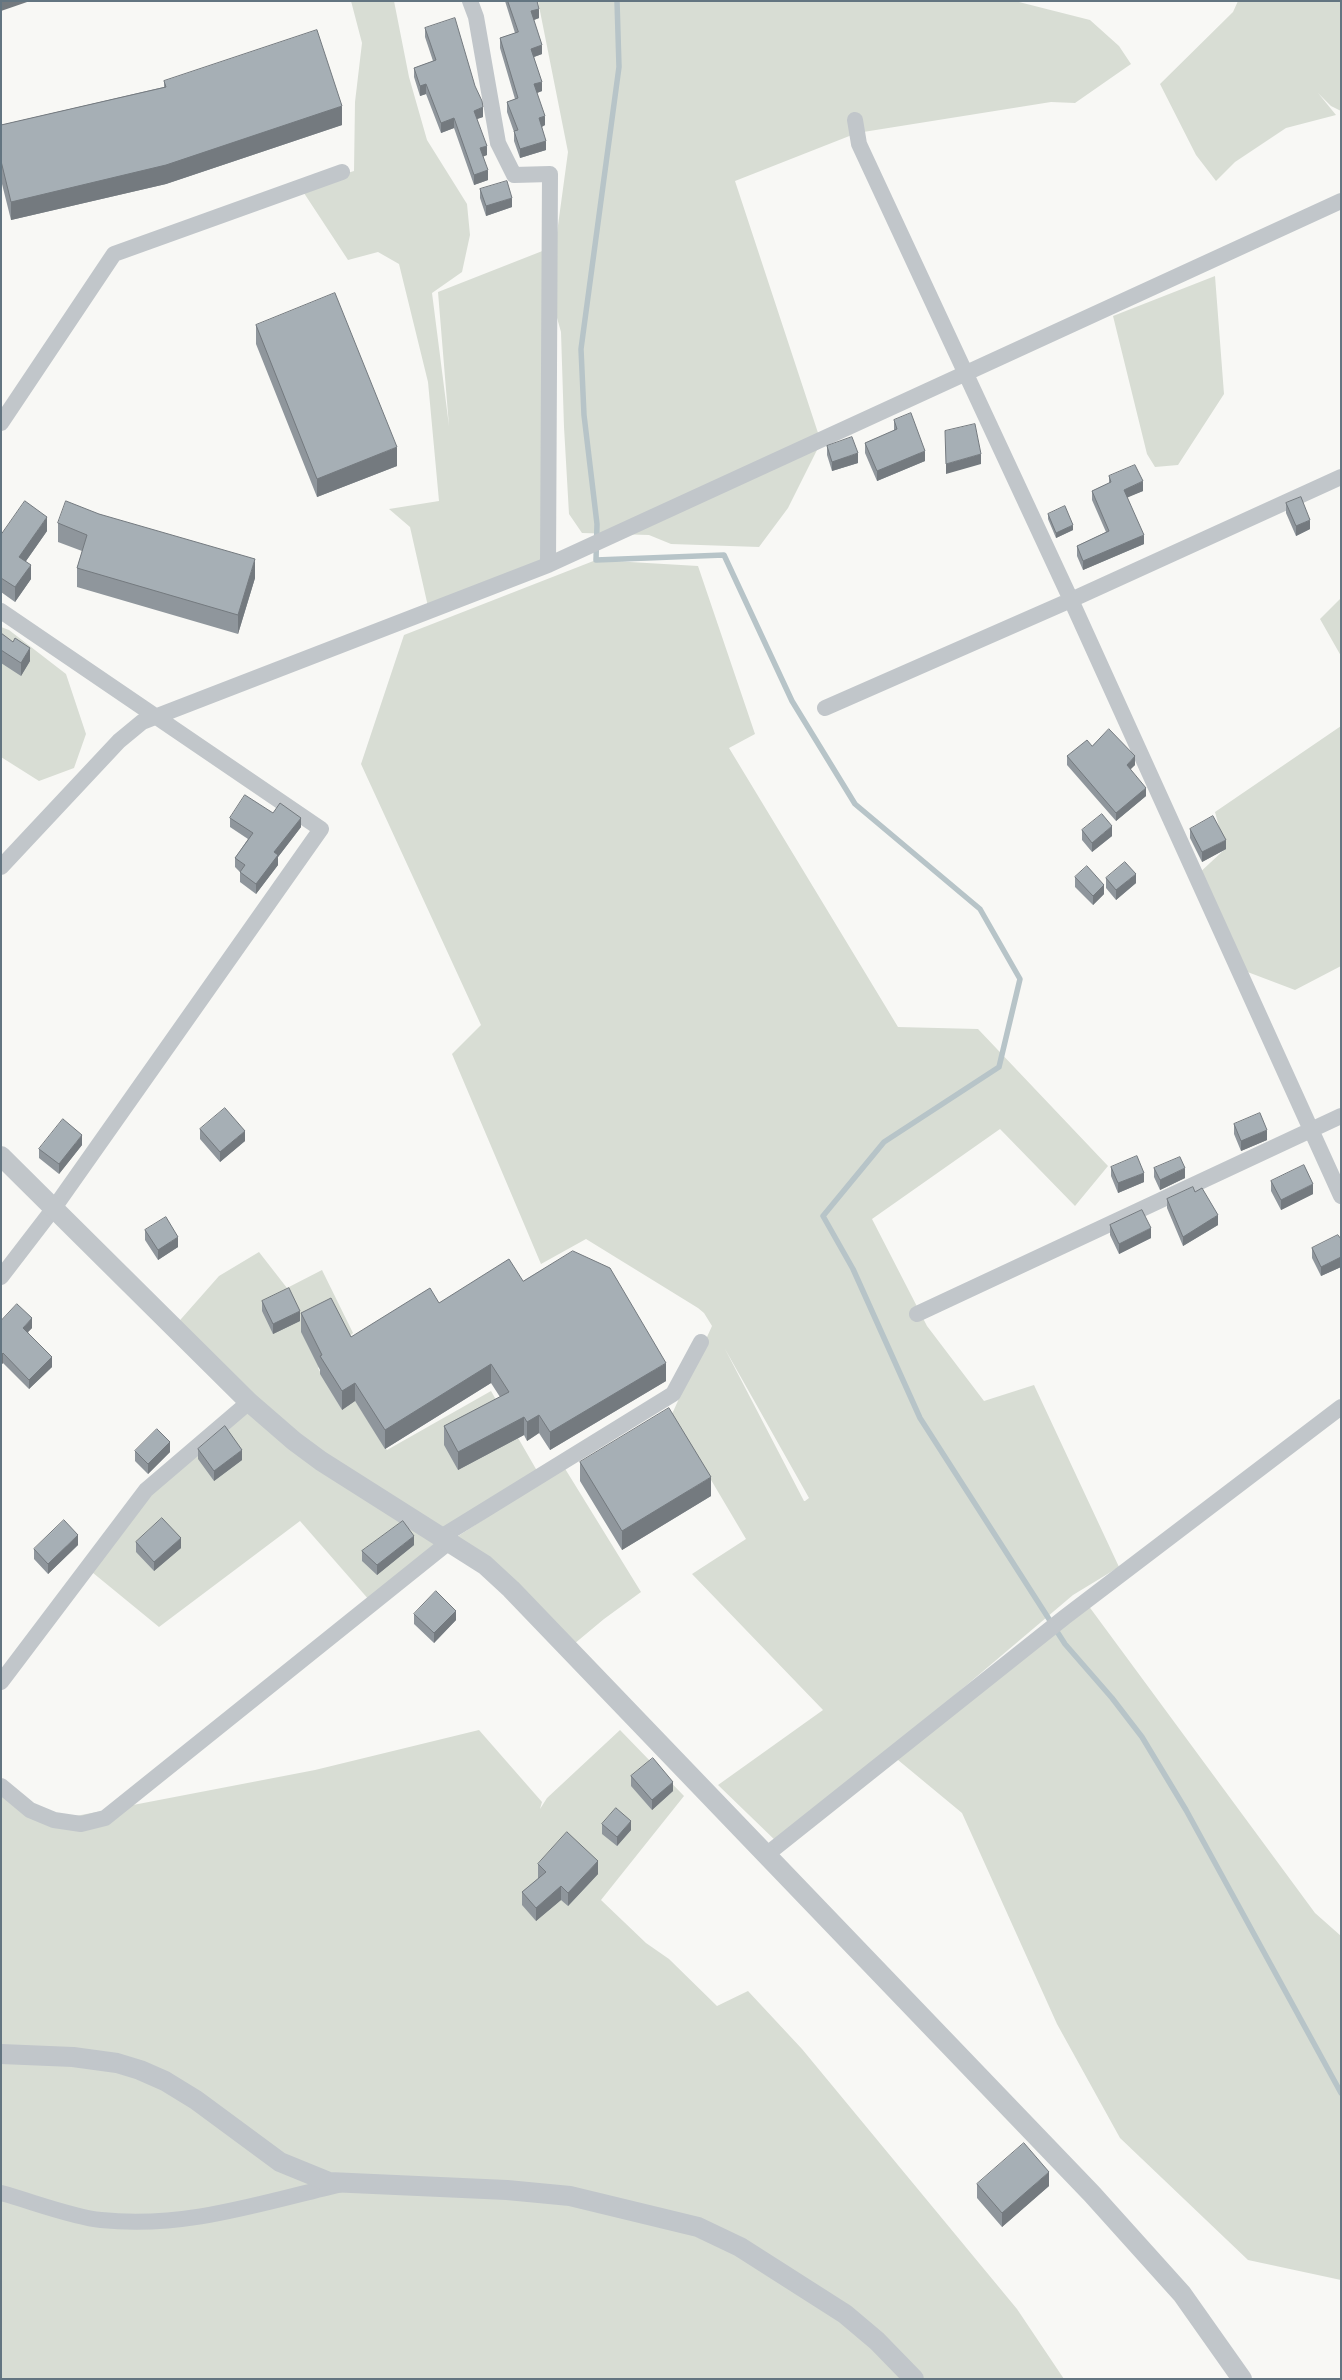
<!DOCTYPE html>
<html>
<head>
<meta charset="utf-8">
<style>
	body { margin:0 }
	#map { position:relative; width:1342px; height:2380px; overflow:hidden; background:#f8f8f5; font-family:"Alegreya Sans",sans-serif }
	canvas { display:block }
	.frame { position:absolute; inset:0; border:2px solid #637581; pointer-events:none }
</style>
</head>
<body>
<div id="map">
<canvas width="1342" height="2380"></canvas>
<div class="frame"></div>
</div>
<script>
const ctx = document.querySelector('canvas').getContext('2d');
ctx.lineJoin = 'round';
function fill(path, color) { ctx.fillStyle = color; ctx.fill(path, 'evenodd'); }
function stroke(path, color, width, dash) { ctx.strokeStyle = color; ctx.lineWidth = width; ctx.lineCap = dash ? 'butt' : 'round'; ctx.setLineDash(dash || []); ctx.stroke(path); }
fill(new Path2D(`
	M351 1H394L409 77 427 140 467 204 470 235 462 272 432 293 449 426 438 292 550 248V284L568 152 538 1H1015L1090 20 1119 46 1131 64 1075 103 1051 102 857 133 735 181 821 442 788 508 759 547 671 544 649 535 582 533 569 514 564 427 561 332 550 293 548 565 429 611 410 527 389 509 439 501 428 382 399 264 378 252 348 260 300 187 354 171 355 102 362 43Z
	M1238 1H1341V111L1331 106 1318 93 1336 115 1286 128 1235 162 1216 181 1196 155 1160 84 1233 12Z
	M1215 276 1224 394 1178 465 1155 467 1147 454 1113 316Z
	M596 560 698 566 755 734 729 748 898 1027 978 1029 1108 1166 1075 1206 1000 1129 872 1219 927 1326 984 1401 1034 1385 1119 1567 1073 1595 779 1844 718 1785 823 1710 692 1574 746 1539 672 1414 712 1326 704 1313 698 1308 586 1239 541 1264 452 1054 481 1025 361 764 404 635ZM725 1349 809 1498 805 1501H804Z
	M1341 598V656L1320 619Z
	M1 627 9 630 66 674 86 734 74 768 39 781 1 757Z
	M1341 726V966L1295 990 1237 968 1196 876 1225 849 1215 812Z
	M259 1252 287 1288 322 1270 353 1333 318 1368 342 1410 355 1401 387 1450 491 1391 540 1476 441 1537 377 1609 300 1521 159 1627 87 1568 146 1490 243 1407 302 1441 174 1327 219 1276Z
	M564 1467 641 1592 604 1619 568 1649 449 1542Z
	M1085 1601 1315 1913 1341 1936V2280L1248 2260 1120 2138 1057 2024 962 1813 892 1755Z
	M479 1730 542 1802 540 1809 547 1798 620 1730 684 1796 601 1900 646 1943 669 1959 717 2006 748 1991 802 2049 1017 2309 1064 2379H1V1789L55 1820 315 1770Z`), '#d8ddd4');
stroke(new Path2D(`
	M617 1 619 67 581 349 584 415 597 524 596 560 724 555 792 701 855 804 980 909 1020 979 999 1067 884 1142 823 1216 853 1269 920 1418 1065 1644 1112 1698 1142 1737 1186 1810 1341 2093`), '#b7c4c8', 5.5);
stroke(new Path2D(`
	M470 1 476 17 498 143 514 175 550 174 548 565
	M855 120 859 144 1071 600 1341 1196
	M1 423 114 254 342 172
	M1 611 321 829 54 1208 1 1277
	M825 708 1071 600 1341 477
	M1 867 119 741 142 722 548 565 1341 201
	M917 1314 1341 1116
	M441 1537 673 1394 701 1342
	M1 1682 146 1490 249 1402
	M1 1786 30 1810 54 1820 81 1824 105 1818 449 1542
	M766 1855 1065 1617 1341 1407
	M1 2193C31 2201 72 2217 101 2220 185 2229 261 2203 342 2184`), '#c1c6ca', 16);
stroke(new Path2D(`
	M1 1156 249 1402 294 1441 321 1461 485 1565 511 1589 1092 2194 1182 2294 1242 2379
	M1 2054 73 2057 117 2063 140 2070 165 2081 196 2100 280 2162 329 2182 507 2190 570 2196 698 2227 740 2247 845 2314 877 2341 914 2379`), '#c1c6ca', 20);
fill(new Path2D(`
	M505 1H537L539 18 534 20 542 54 534 57 542 91 537 93 545 125 542 127 546 150 520 158 514 141V132L507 112V102L515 99 500 48V38L515 33Z
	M425 28 483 117 477 119 487 155 483 156 488 180 474 185 454 128 441 133 426 94 420 96 414 77V68L433 61 425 37Z
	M164 81 342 125 166 184 11 220 1 180V125L164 87Z
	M480 189 512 207 486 216 480 198Z
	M256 325 397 466 317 497 256 344Z
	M894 420 925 461 877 481 865 453V443L894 431Z
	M827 446 858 463 832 471 827 455Z
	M1109 476 1143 491 1127 497 1144 544 1083 570 1077 556V546L1106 532 1092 500V491L1109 483Z
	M1286 503 1310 529 1296 536 1286 513Z
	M99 514 255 578 238 634 77 587V568L82 551 58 542V523Z
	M1048 514 1073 530 1056 538 1048 519Z
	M47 531 26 561 31 579 15 602 1 592V535Z
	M1 633 30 661 21 676 1 663Z
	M1092 746 1135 765 1130 769 1146 796 1116 821 1067 765V756Z
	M273 813 301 827 278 857V865L256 894 240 882V872L235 867V858L248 839 230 827V818Z
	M1190 829 1226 849 1202 862 1190 838Z
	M1082 830 1112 836 1092 852 1082 840Z
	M1075 877 1104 894 1093 905 1075 887Z
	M1106 878 1136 883 1116 900 1106 888Z
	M1234 1124 1267 1140 1241 1151 1234 1134Z
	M200 1129 245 1141 220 1162 200 1139Z
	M82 1145 59 1174 39 1158V1149Z
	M1111 1167 1144 1182 1118 1193 1111 1176Z
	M1154 1168 1185 1178 1160 1190 1154 1177Z
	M1271 1181 1313 1194 1281 1210 1271 1191Z
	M1195 1192 1218 1225 1183 1246 1167 1208V1199Z
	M1110 1225 1151 1238 1119 1254 1110 1235Z
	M145 1230 178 1247 158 1260 145 1240Z
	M1341 1239V1267L1321 1276 1312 1258V1248Z
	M523 1281 666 1381 550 1450 539 1433 527 1441 524 1435 458 1470 444 1445V1426L500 1397 491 1383 385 1449 355 1401 342 1410 320 1374V1370L301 1332V1313L351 1337 439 1303Z
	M262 1301 300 1321 273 1334 262 1311Z
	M1 1321 32 1328 28 1332 52 1367 29 1389 3 1363 1 1365Z
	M198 1449 242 1460 214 1481 198 1459Z
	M135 1451 170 1452 148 1474 135 1461Z
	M580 1462 711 1496 622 1550 580 1481Z
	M136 1542 181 1548 154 1571 136 1552Z
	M78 1545 48 1574 34 1559V1549Z
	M414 1545 377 1575 362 1561V1551Z
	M414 1614 456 1620 434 1643 414 1624Z
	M631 1776 673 1791 652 1810 631 1786Z
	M602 1824 631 1830 617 1846 602 1834Z
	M538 1864 598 1874 568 1906 561 1900 536 1921 522 1905V1892L538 1879Z
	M977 2184 1049 2186 1002 2227 977 2198Z`), '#8f969c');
fill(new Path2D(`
	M1 1H30L1 11Z
	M539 9V18L531 21V11Z
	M542 45V54L531 58V49Z
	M542 82V91L534 94V84Z
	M426 84V94L420 96V86Z
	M342 106V125L166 184 11 220V202Z
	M483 107V117L474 120V111Z
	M545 116V125L539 128V118Z
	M454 118V128L441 133V123Z
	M546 141V150L520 158V149Z
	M487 146V155L480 158V148Z
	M488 170V180L474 185V175Z
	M512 198V207L486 216V206Z
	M397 447V466L317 497V479Z
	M925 451V461L877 481V471Z
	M858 453V463L832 471V462Z
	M981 454V464L946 474V464Z
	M1143 481V491L1124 499V490Z
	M47 517V531L19 571V557Z
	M1310 520V529L1296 536V526Z
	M1073 525V530L1056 538V533Z
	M1144 535V544L1083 570V561Z
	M255 559V578L238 634V615Z
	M31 565V579L15 602V587Z
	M30 648V661L21 676V663Z
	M1135 756V765L1127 773V765Z
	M1146 788V796L1116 821V813Z
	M301 818V827L278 857V865L256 894V884L274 852Z
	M1112 826V836L1092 852V843Z
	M1226 840V849L1202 862V852Z
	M1136 874V883L1116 900V890Z
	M1104 885V894L1093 905V896Z
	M1267 1130V1140L1241 1151V1141Z
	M245 1131V1141L220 1162V1152Z
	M82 1135V1145L59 1174V1164Z
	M1185 1168V1178L1160 1190V1180Z
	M1144 1173V1182L1118 1193V1183Z
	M1313 1184V1194L1281 1210V1200Z
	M1218 1215V1225L1183 1246V1237Z
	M1151 1228V1238L1119 1254V1244Z
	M178 1237V1247L158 1260V1250Z
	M1341 1257V1267L1321 1276V1267Z
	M300 1311V1321L273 1334V1324Z
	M32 1318V1328L23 1337V1328Z
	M3 1353V1363L1 1365V1355Z
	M52 1357V1367L29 1389V1380Z
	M666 1363V1381L550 1450V1432Z
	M491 1364V1383L385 1449V1430Z
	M355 1383V1401L342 1410V1391Z
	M539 1415V1433L527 1441V1422Z
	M524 1417V1435L458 1470V1452Z
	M170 1442V1452L148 1474V1464Z
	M242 1450V1460L214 1481V1471Z
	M711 1477V1496L622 1550V1531Z
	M78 1535V1545L48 1574V1564Z
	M414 1536V1545L377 1575V1565Z
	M181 1538V1548L154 1571V1562Z
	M456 1611V1620L434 1643V1633Z
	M673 1782V1791L652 1810V1800Z
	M631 1821V1830L617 1846V1837Z
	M598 1861V1874L568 1906V1893Z
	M561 1886V1900L536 1921V1908Z
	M1049 2172V2186L1002 2227V2213Z`), '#747a7f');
const building = new Path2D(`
	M508 1H537L539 9 531 11 542 45 531 49 542 82 534 84 545 116 539 118 546 141 520 149 514 131 518 130 507 102 518 98 500 38 518 32Z
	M455 18 475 86 482 101 483 107 474 111 487 146 480 148 488 170 474 175 454 118 441 123 426 84 420 86 414 68 436 60 425 28Z
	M317 30 342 106 166 165 11 202 1 161V125L166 87 164 81Z
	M507 181 512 198 486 206 480 189Z
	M335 293 397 447 317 479 256 325Z
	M911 413 925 451 877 471 865 443 897 429 894 420Z
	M975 424 981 454 946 464 945 431Z
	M852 437 858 453 832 462 827 446Z
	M1135 465 1143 481 1124 490 1144 535 1083 561 1077 546 1109 531 1092 491 1111 482 1109 476Z
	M1301 497 1310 520 1296 526 1286 503Z
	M25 501 47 517 19 557 31 565 15 587 1 578V535Z
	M66 501 99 514 255 559 238 615 77 568 87 535 58 523Z
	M1065 506 1073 525 1056 533 1048 514Z
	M1 633 13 642 15 638 30 648 21 663 1 650Z
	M1109 729 1135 756 1127 765 1146 788 1116 813 1067 756 1087 740 1092 746Z
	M245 795 273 813 280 803 301 818 274 852 278 855 256 884 240 872 245 865 235 858 253 833 230 818Z
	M1102 814 1112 826 1092 843 1082 830Z
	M1213 816 1226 840 1202 852 1190 829Z
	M1125 862 1136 874 1116 890 1106 878Z
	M1087 866 1104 885 1093 896 1075 877Z
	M225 1108 245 1131 220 1152 200 1129Z
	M1260 1113 1267 1130 1241 1141 1234 1124Z
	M63 1119 82 1135 59 1164 39 1149Z
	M1137 1156 1144 1173 1118 1183 1111 1167Z
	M1180 1157 1185 1168 1160 1180 1154 1168Z
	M1304 1165 1313 1184 1281 1200 1271 1181Z
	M1193 1187 1195 1192 1202 1188 1218 1215 1183 1237 1167 1199Z
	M1142 1210 1151 1228 1119 1244 1110 1225Z
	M166 1217 178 1237 158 1250 145 1230Z
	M1338 1235 1341 1239V1257L1321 1267 1312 1248Z
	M573 1251 610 1268 666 1363 550 1432 539 1415 527 1422 524 1417 458 1452 444 1426 509 1392 491 1364 385 1430 355 1383 342 1391 320 1356 322 1355 301 1313 331 1298 351 1337 430 1288 439 1303 509 1259 523 1281Z
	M289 1288 300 1311 273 1324 262 1301Z
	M17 1304 32 1318 23 1328 52 1357 29 1380 3 1353 1 1355V1321Z
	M669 1408 711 1477 622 1531 580 1462Z
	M225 1426 242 1450 214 1471 198 1449Z
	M157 1429 170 1442 148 1464 135 1451Z
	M162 1518 181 1538 154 1562 136 1542Z
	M64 1520 78 1535 48 1564 34 1549Z
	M403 1521 414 1536 377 1565 362 1551Z
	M436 1591 456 1611 434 1633 414 1614Z
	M653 1758 673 1782 652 1800 631 1776Z
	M616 1808 631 1821 617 1837 602 1824Z
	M567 1832 598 1861 568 1893 561 1886 536 1908 522 1892 546 1872 538 1864Z
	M1024 2143 1049 2172 1002 2213 977 2184Z`);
fill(building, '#a6afb5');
stroke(building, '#747a7f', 1);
</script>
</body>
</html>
